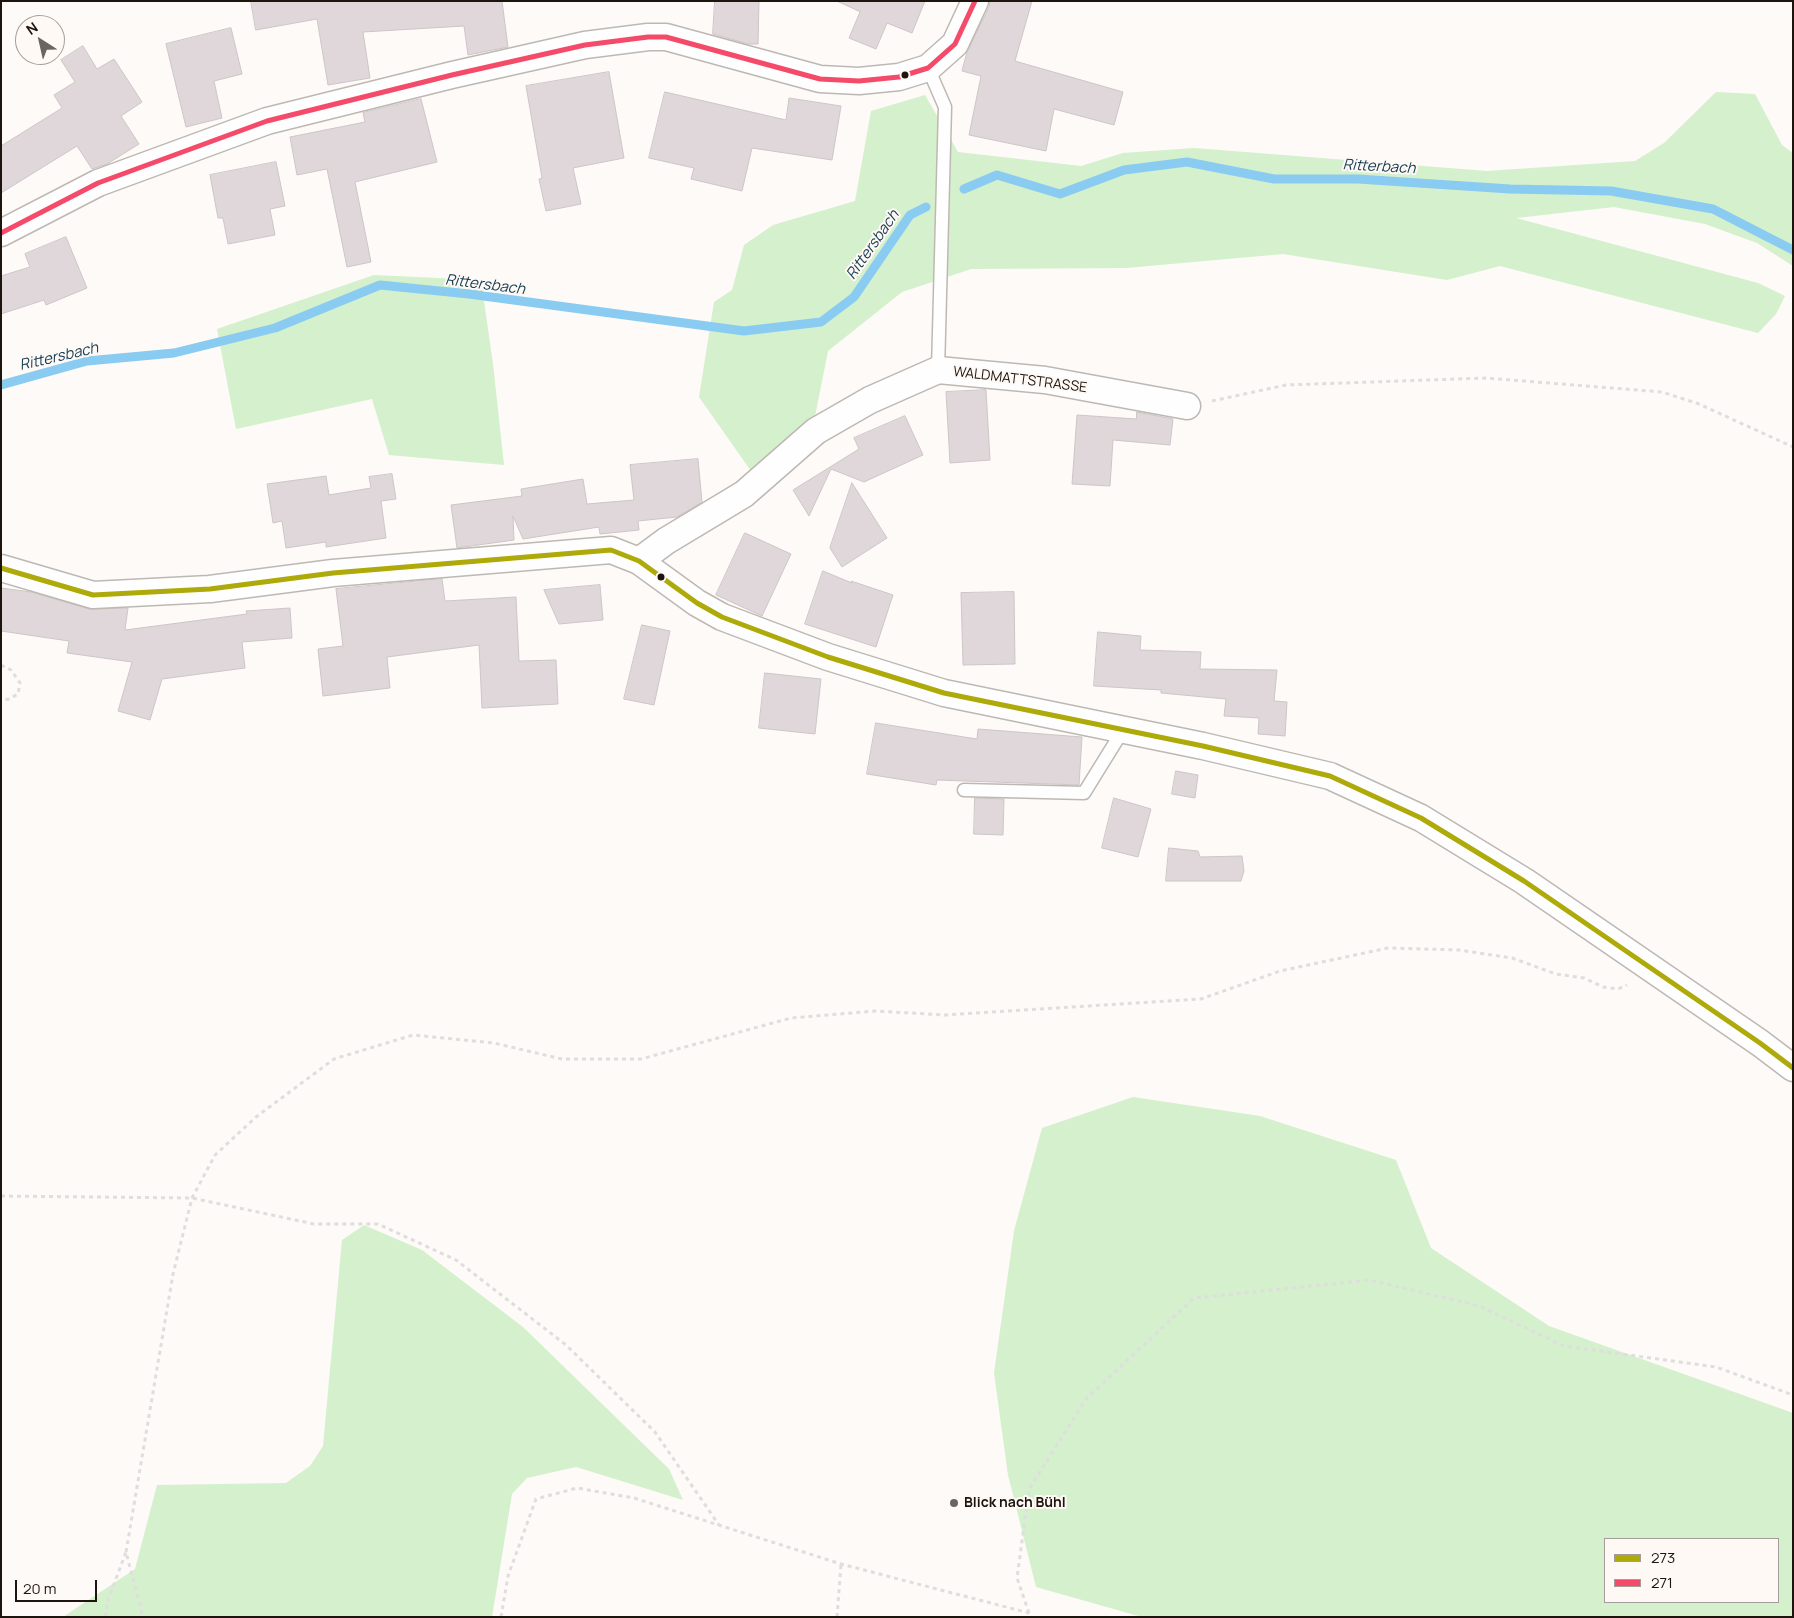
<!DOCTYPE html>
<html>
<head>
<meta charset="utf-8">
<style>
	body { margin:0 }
	#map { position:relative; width:1794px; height:1618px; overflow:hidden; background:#fdfaf7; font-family:Manrope,sans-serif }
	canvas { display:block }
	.frame { position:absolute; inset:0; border:2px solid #1d140e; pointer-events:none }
	.legend { position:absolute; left:1604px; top:1538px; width:175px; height:65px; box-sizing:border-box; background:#fff9f5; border:1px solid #a59d99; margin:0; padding:6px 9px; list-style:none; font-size:15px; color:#1d140e }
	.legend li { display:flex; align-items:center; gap:10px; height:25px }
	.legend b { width:25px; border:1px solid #a59d99 }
	.north { position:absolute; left:15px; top:15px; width:50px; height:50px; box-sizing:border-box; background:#fff9f5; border:1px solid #a59d99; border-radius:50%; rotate:325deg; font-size:14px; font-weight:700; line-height:20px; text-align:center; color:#1d140e }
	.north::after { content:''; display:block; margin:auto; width:18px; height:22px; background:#6b6460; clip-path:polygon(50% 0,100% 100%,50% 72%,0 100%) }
	.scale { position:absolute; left:15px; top:1580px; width:82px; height:22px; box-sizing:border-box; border:2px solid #1d140e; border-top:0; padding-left:6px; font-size:15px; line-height:18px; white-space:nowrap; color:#1d140e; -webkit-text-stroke:4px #fff9f5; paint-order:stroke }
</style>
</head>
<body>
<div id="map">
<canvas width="1794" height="1618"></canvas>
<div class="frame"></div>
<ul class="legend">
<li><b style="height:6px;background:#adaa0a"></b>273</li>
<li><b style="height:6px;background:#f54b6a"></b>271</li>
</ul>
<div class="north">N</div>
<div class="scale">20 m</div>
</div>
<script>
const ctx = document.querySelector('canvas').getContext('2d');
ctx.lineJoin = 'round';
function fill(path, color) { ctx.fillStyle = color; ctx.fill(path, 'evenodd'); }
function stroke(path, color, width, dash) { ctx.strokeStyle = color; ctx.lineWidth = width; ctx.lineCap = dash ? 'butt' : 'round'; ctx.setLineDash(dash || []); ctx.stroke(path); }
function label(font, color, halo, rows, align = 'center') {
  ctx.font = font + ' Manrope,sans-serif'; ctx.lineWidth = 4; ctx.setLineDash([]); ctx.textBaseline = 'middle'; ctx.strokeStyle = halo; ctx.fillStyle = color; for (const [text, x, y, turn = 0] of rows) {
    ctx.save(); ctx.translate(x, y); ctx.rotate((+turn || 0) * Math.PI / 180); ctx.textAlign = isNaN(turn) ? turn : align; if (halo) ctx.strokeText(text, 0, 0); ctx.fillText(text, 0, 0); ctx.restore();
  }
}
fill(new Path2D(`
	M1716 92 1755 94 1782 145 1793 153V266L1757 243 1705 224 1614 207 1516 218 1758 283 1785 296 1776 314 1758 333 1500 266 1447 280 1283 254 1126 268 971 269 902 292 828 351 815 416 751 471 699 397 714 302 732 290 744 245 773 225 855 201 871 111 925 95 958 152 1081 166 1123 153 1194 148 1487 171 1635 161 1664 143Z
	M374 275 481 280 493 364 504 465 389 455 372 399 236 429 217 329Z
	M1133 1097 1260 1116 1396 1160 1431 1248 1549 1326 1793 1413V1617H1142L1036 1587 1008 1475 994 1373 1014 1231 1042 1128ZM1605 1539H1778V1602H1605Z
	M364 1225 422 1250 523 1327 669 1469 683 1500 576 1467 527 1478 512 1494 492 1617H63L135 1569 157 1485 286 1483 310 1466 323 1446 342 1240Z`), '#d4f0cc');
stroke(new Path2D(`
	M964 189 997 175 1060 194 1124 170 1187 162 1274 179H1358L1510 189 1611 191 1713 209 1793 250
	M1 385 87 361 174 353 275 328 380 285 469 294 744 331 821 322 854 297 910 215 926 207`), '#8acbf1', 9);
const building = new Path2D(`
	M251 1H502L508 47 468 55 464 26 363 32 370 78 328 85 317 19 256 30Z
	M715 1H759L758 44H748L713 34Z
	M837 1H925L912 33 887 23 876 49 849 38 860 12Z
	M990 1H1032L1015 61 1123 92 1114 125 1054 109 1046 151 969 135 981 76 962 71 967 52 989 7Z
	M231 28 242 74 214 81 222 118 186 127 166 44Z
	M83 46 97 69 114 59 142 102 121 116 139 144 107 164 92 169 77 146 1 193V146L62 108 54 95 75 82 61 60Z
	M609 72 624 158 573 168 581 204 546 211 539 179 542 178 526 86Z
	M665 92 786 120 789 98 841 106 832 160 752 148 742 191 691 179 694 168 649 158Z
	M421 99 437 162 355 182 371 262 347 267 327 169 297 175 290 137 365 122 363 113Z
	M276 162 285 206 270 209 275 235 228 244 223 218H218L210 175Z
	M66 237 87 288 46 305 44 300 1 314V276L30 267 25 254Z
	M986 390 990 460 950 463 946 392Z
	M1137 412 1173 419 1170 445 1113 440 1110 486 1072 484 1077 415 1136 419Z
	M905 416 923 455 864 482 831 469 809 516 793 490 859 449 854 438Z
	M698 459 702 502 677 517 638 521 639 530 600 534 599 527 523 539 513 516 514 540 457 548 451 505 522 496 521 489 583 479 587 504 634 500 630 465Z
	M392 474 396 499 381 501 386 538 326 547V542L286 548 282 521 273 523 267 484 326 476 329 495 371 488 369 477Z
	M852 483 887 538 842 567 830 548Z
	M745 533 791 554 762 616 716 595Z
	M823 571 852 583 851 581 893 595 876 647 805 624Z
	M442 579 445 601 516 597 519 661 556 660 558 704 482 708 479 645 387 657 390 688 323 696 318 649 343 646 336 589Z
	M600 585 603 620 559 624 544 590Z
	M1 588 31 592 89 609 128 608 125 630 247 614 246 611 290 608 292 638 242 642 245 668 162 679 150 720 118 711 132 662 67 653 69 641 1 631Z
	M1014 592 1015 664 963 665 961 593Z
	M642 625 670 631 654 705 624 699Z
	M1098 632 1141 636 1140 650 1201 652 1200 669 1277 670 1274 701 1287 702 1285 736 1258 734 1259 718 1224 716 1226 699 1161 693V690L1094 686Z
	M765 673 821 679 815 734 759 728Z
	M876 723 977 739 978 729 1082 737 1079 785 937 780 936 785 867 774Z
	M1176 771 1198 775 1195 798 1172 794Z
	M975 798 1004 799 1003 835 974 834Z
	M1114 798 1151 809 1138 857 1102 848Z
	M1169 848 1198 851 1200 857 1242 856 1244 871 1241 881H1166Z`);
fill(building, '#dfd7d9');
stroke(building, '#cdc6c7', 1);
const service = new Path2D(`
	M928 68 945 107 938 370
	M964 790 1084 793 1123 730`);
const minor = new Path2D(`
	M1 233 98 183 267 121 452 75 585 45 648 37H666L820 79 859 81 899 77 928 68 955 44 975 1
	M639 561 666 541 744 494 816 431 870 400 938 370 1045 380 1187 406
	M1 568 93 595 210 589 333 573 611 550 639 561 697 603 722 617 828 657 944 693 1203 746 1330 776 1421 818 1524 881 1760 1043 1793 1068`);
stroke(service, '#beb8b3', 15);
stroke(minor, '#beb8b3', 29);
stroke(new Path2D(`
	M1212 401 1286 385 1486 378 1662 392 1699 404 1793 447
	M1 665 11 670 20 683 18 694 9 699 1 700
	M1 1196 192 1198 314 1224H378L456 1260 566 1345 655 1432 719 1525
	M126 1552 173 1274 192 1198 215 1155 256 1117 334 1059 413 1035 494 1043 562 1059H641L791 1018 875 1011 946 1015 1201 999 1280 971 1388 948 1459 950 1512 958 1556 974 1584 978 1603 987 1618 989 1627 985
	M1029 1613 1017 1578 1029 1489 1086 1399 1194 1298 1370 1280 1479 1306 1564 1346 1716 1367 1793 1395
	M105 1617 108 1600 126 1552 143 1617
	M501 1617 508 1576 536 1499 577 1488 634 1498 841 1564 1029 1613 1032 1617
	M837 1617 841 1564`), '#dfdede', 3, [4, 4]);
stroke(service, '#fffefe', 12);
stroke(minor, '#fffefe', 26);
stroke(new Path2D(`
	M1 568 93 595 210 589 333 573 611 550 639 561 697 603 722 617 828 657 944 693 1203 746 1330 776 1421 818 1524 881 1760 1043 1793 1068`), '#adaa0a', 5);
stroke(new Path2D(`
	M1 233 98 183 267 121 452 75 585 45 648 37H666L820 79 859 81 899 77 928 68 955 44 975 1`), '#f54b6a', 5);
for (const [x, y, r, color] of [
	[905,75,4.5,"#1d140e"],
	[661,577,4.5,"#1d140e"],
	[954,1503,5,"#6b6460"]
]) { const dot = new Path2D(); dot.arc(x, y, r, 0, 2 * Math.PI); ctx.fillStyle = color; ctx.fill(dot); stroke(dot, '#fff9f5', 2); }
label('14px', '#1d140e', '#fff9f5', [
	["WALDMATTSTRASSE",1020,380,7]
]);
label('bold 14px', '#1d140e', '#fff9f5', [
	["Blick nach Bühl",964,1503]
], 'left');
label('italic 15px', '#184057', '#fff9f5', [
	["Ritterbach",1379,167,3],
	["Rittersbach",873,245,-55],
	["Rittersbach",485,285,7],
	["Rittersbach",59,357,-13]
]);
</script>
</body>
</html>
